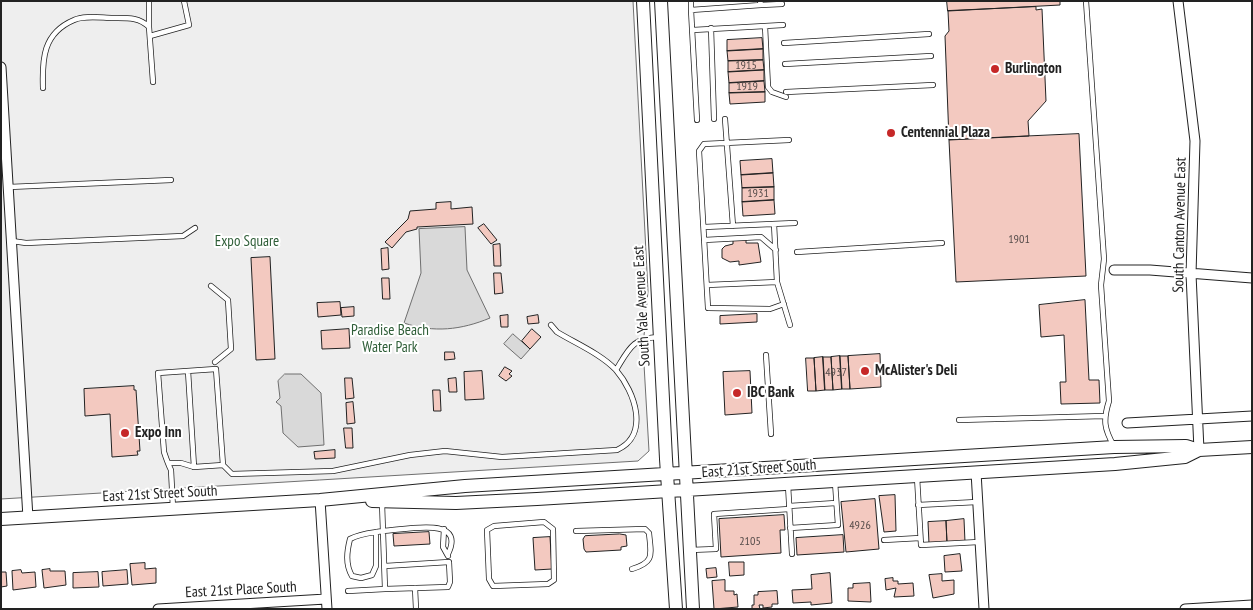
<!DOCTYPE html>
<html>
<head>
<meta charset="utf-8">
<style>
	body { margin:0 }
	#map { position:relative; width:1253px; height:610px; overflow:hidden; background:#fff; font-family:"PT Sans Narrow",sans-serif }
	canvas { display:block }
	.frame { position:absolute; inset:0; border:2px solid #222; pointer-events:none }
</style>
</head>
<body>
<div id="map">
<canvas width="1253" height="610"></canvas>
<div class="frame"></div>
</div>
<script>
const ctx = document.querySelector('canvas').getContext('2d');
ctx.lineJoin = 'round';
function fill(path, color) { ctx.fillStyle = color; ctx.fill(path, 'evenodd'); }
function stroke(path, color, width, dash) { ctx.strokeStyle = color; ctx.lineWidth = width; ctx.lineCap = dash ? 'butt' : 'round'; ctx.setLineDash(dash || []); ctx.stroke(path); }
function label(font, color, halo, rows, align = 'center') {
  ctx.font = font + ' "PT Sans Narrow",sans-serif'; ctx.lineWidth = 4; ctx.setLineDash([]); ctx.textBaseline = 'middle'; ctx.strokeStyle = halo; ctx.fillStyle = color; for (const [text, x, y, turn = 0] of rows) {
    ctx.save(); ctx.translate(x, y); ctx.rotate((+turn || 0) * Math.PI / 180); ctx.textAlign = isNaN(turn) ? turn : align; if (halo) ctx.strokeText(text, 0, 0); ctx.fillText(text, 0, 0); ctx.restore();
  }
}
const green = new Path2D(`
	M1 1H633L648 291 643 347 649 451 638 461 1 499Z`);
fill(green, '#eee');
stroke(green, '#6f6f6f', 1);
const water = new Path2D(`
	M465 227 467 270 490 318C461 330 434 333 404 323L421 273 419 229Z
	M513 334 530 349 521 359 504 344Z
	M285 374H301L321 393 324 445 298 447 283 433 281 406 276 402 280 398 278 381Z`);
fill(water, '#d9d9d9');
stroke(water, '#6f6f6f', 1);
const building = new Path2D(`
	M947 1H1060V5L948 11Z
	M1036 7V10L1042 9 1046 101 1028 121 1029 136 949 140 945 36 949 31 948 11Z
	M762 38 763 49 727 51V40Z
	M763 49V60L728 61 727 51Z
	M763 60 764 70 728 72V61Z
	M764 70V81L729 83 728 72Z
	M764 81 765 92 729 93V83Z
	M765 92V102L730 104 729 93Z
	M1079 134 1086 276 956 282 949 140Z
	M772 159 773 173 741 175 740 161Z
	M773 173 774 187 742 188 741 175Z
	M774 187V200L742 202V188Z
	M774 200 775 214 743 216 742 202Z
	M451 202V209L472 207 473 224 417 227V229L406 232 392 248 385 242 408 219 410 211 436 209V203Z
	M484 224 497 240 491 244 478 228Z
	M746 240V243H758L761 262 739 265V261L730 262 722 258V249L725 246 733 244V241Z
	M500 244 501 266H494L493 245Z
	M388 248 389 269 382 270 381 249Z
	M270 257 275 359 256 360 251 258Z
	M494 273H501L503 293 495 294Z
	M382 278H389L390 299H383Z
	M1085 300 1089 380H1099L1100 403 1061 404 1060 382H1066L1064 335 1041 337 1039 305Z
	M340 302 341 315 318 317 317 303Z
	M354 307V316L342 317 341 308Z
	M757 314V322L720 324V316Z
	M508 315V327H501L500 316Z
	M538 315 539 323 528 324 527 317Z
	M349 329 350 348 322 349 321 331Z
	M532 329 541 337 530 349 522 341Z
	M445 352H454L455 359 445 360Z
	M880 354 881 387 850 389 848 356Z
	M840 356H848L850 389H842Z
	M840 356 842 389 833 390 831 357Z
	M823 357H831L833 390H825Z
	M823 357 825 390 816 391 814 358Z
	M806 358H814L816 391H808Z
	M505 367 512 371 509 374 512 376 506 381 499 376Z
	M482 371 484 399 465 400 464 372Z
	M750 371 752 413 725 415 723 372Z
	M345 378H352L354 398 346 399Z
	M456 378 457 392H449L448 379Z
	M134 386V390H136L140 451H137L138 455 112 457 110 414 85 416 84 389Z
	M433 390H440L441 411H434Z
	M353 402 355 423 347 424 346 403Z
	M344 428H352L353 448H346Z
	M335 450V458L315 459 314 452Z
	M895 495 896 531 884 532 879 496Z
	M875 499 879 549 846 552 841 502Z
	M784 515 785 530H780L781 553 721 557 719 519Z
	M964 519 965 542 947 543 946 521Z
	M946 521 947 543 929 544 928 522Z
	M429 532 430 544 394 546 393 534Z
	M620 534 626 535 627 546 621 547V550L586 552 584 549 583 539 585 536Z
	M843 535 844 552 797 555 796 538Z
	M550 537 552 569 535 570 533 538Z
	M960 554 962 571 945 572 944 556Z
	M729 562H744V575L730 576Z
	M145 563V569L156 568V583L132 585 130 564Z
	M716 568 717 577 707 578 706 569Z
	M50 569V571H65L66 585 44 588 42 570Z
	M21 570 22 573 35 572 36 587 13 590 12 571Z
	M127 570 128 584 103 586 102 572Z
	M1 572H6L7 586 1 587Z
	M98 572 99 587 73 588V573Z
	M830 573 832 603 811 605V602L793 603 792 590 812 589 811 575Z
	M942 574V581L954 580V594L933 598 929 575Z
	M893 578V581H898V584L913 583 914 596 894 597 896 588 886 590 885 579Z
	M725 580V591H734V595L737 594 738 607 714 609 712 581Z
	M870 583 871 602 848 601V588H853V584Z
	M777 591 778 604H772V607L763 608V605H759L760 609H752V605H754V595H758V592Z`);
fill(building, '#f3c9c0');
stroke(building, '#222', 1);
const lane = new Path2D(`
	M149 1V28
	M691 1V10L761 5 760 1
	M1086 1 1104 259 1101 285 1109 401C1103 420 1104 429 1114 446
	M761 5 782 4
	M691 10 697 120
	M765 26 768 87 772 92 786 97
	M711 28 714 119
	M693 30 783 25
	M150 36 189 25 184 1
	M784 43 929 34
	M785 64 931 56
	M43 88C42 59 43 33 74 20 84 15 102 18 113 18 127 18 139 17 149 27L153 82
	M786 92 933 85
	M725 119 733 226
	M9 187 171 180
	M774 224 777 282 790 325
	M704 227 795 223
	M704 240 761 237 776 250
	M12 241 26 243 183 236 195 228
	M797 252 942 243
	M707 285 777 282
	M211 286 228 300 231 349 215 362
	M784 304 770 309 708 308 699 151 704 144 789 140
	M766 355 771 434
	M616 370C629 349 632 338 659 337
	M188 371 194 467
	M959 420 1104 416
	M168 463H181L194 467 223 465 216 369 158 373 164 452C166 458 168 464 171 470L173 508
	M223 465 232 474 333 471 410 455 445 451 502 457 617 450C650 435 635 392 616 370 601 354 575 343 557 332L551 325
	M917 477 921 545 979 542
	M788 485 792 554
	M382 503 385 589 448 587 450 582 449 562 385 566
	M918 505 977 502
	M789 506 836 503
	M544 522 553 529 554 580 548 584 493 586 489 579 487 530 494 526Z
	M790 528 838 525 835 482
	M444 529 443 547 448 556
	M576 531 645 529 649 533C651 555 655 562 632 569
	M376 532V566L372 575 361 578 352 576C345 564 347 551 350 539 361 533 371 533 383 531 405 530 467 515 448 554
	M884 540 920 538
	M690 550 716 549 714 514 789 509
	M415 588 416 609
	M348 591 385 589`);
const street = new Path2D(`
	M1178 1 1195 141 1191 274 1199 450
	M1 67 28 518
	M1114 270H1150L1252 278
	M1127 423 1252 416
	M976 472 984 609
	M320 500 327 609
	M158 609 326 599
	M1185 609 1252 605`);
const secondary = new Path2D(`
	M643 1 666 459 676 609
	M661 1 693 609
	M372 501 456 503 537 499 1115 464 1185 457 1199 450
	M1 519 320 500 465 486 1114 447 1186 446 1199 450 1252 447`);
stroke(lane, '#222', 6);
stroke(street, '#222', 11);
stroke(secondary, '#222', 14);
stroke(lane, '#fff', 4.5);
stroke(street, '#fff', 9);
stroke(secondary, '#fff', 12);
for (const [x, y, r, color] of [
	[995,69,5,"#c62828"],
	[891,133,5,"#c62828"],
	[865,371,5,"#c62828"],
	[737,393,5,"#c62828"],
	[125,433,5,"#c62828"]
]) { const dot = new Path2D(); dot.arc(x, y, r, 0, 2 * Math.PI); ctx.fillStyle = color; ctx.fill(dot); stroke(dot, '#fff', 2); }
label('12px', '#564c4a', null, [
	["1915",746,66],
	["1919",747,87],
	["1931",758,194],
	["1901",1019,240],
	["4937",836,373],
	["4926",860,526],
	["2105",750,542]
]);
label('bold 15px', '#222', '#fff', [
	["Burlington",1005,69],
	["Centennial Plaza",901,133],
	["McAlister's Deli",875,371],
	["IBC Bank",747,393],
	["Expo Inn",135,433]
], 'left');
label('15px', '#222', '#fff', [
	["South Canton Avenue East",1180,225,-89],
	["South Yale Avenue East",642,306,-93],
	["East 21st Street South",759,469,-4],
	["East 21st Street South",160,494,-3],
	["East 21st Place South",241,590,-3]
]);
label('15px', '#2f5e38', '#fff', [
	["Expo Square",247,242],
	["Paradise Beach",390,331],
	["Water Park",390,348]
]);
</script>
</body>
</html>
